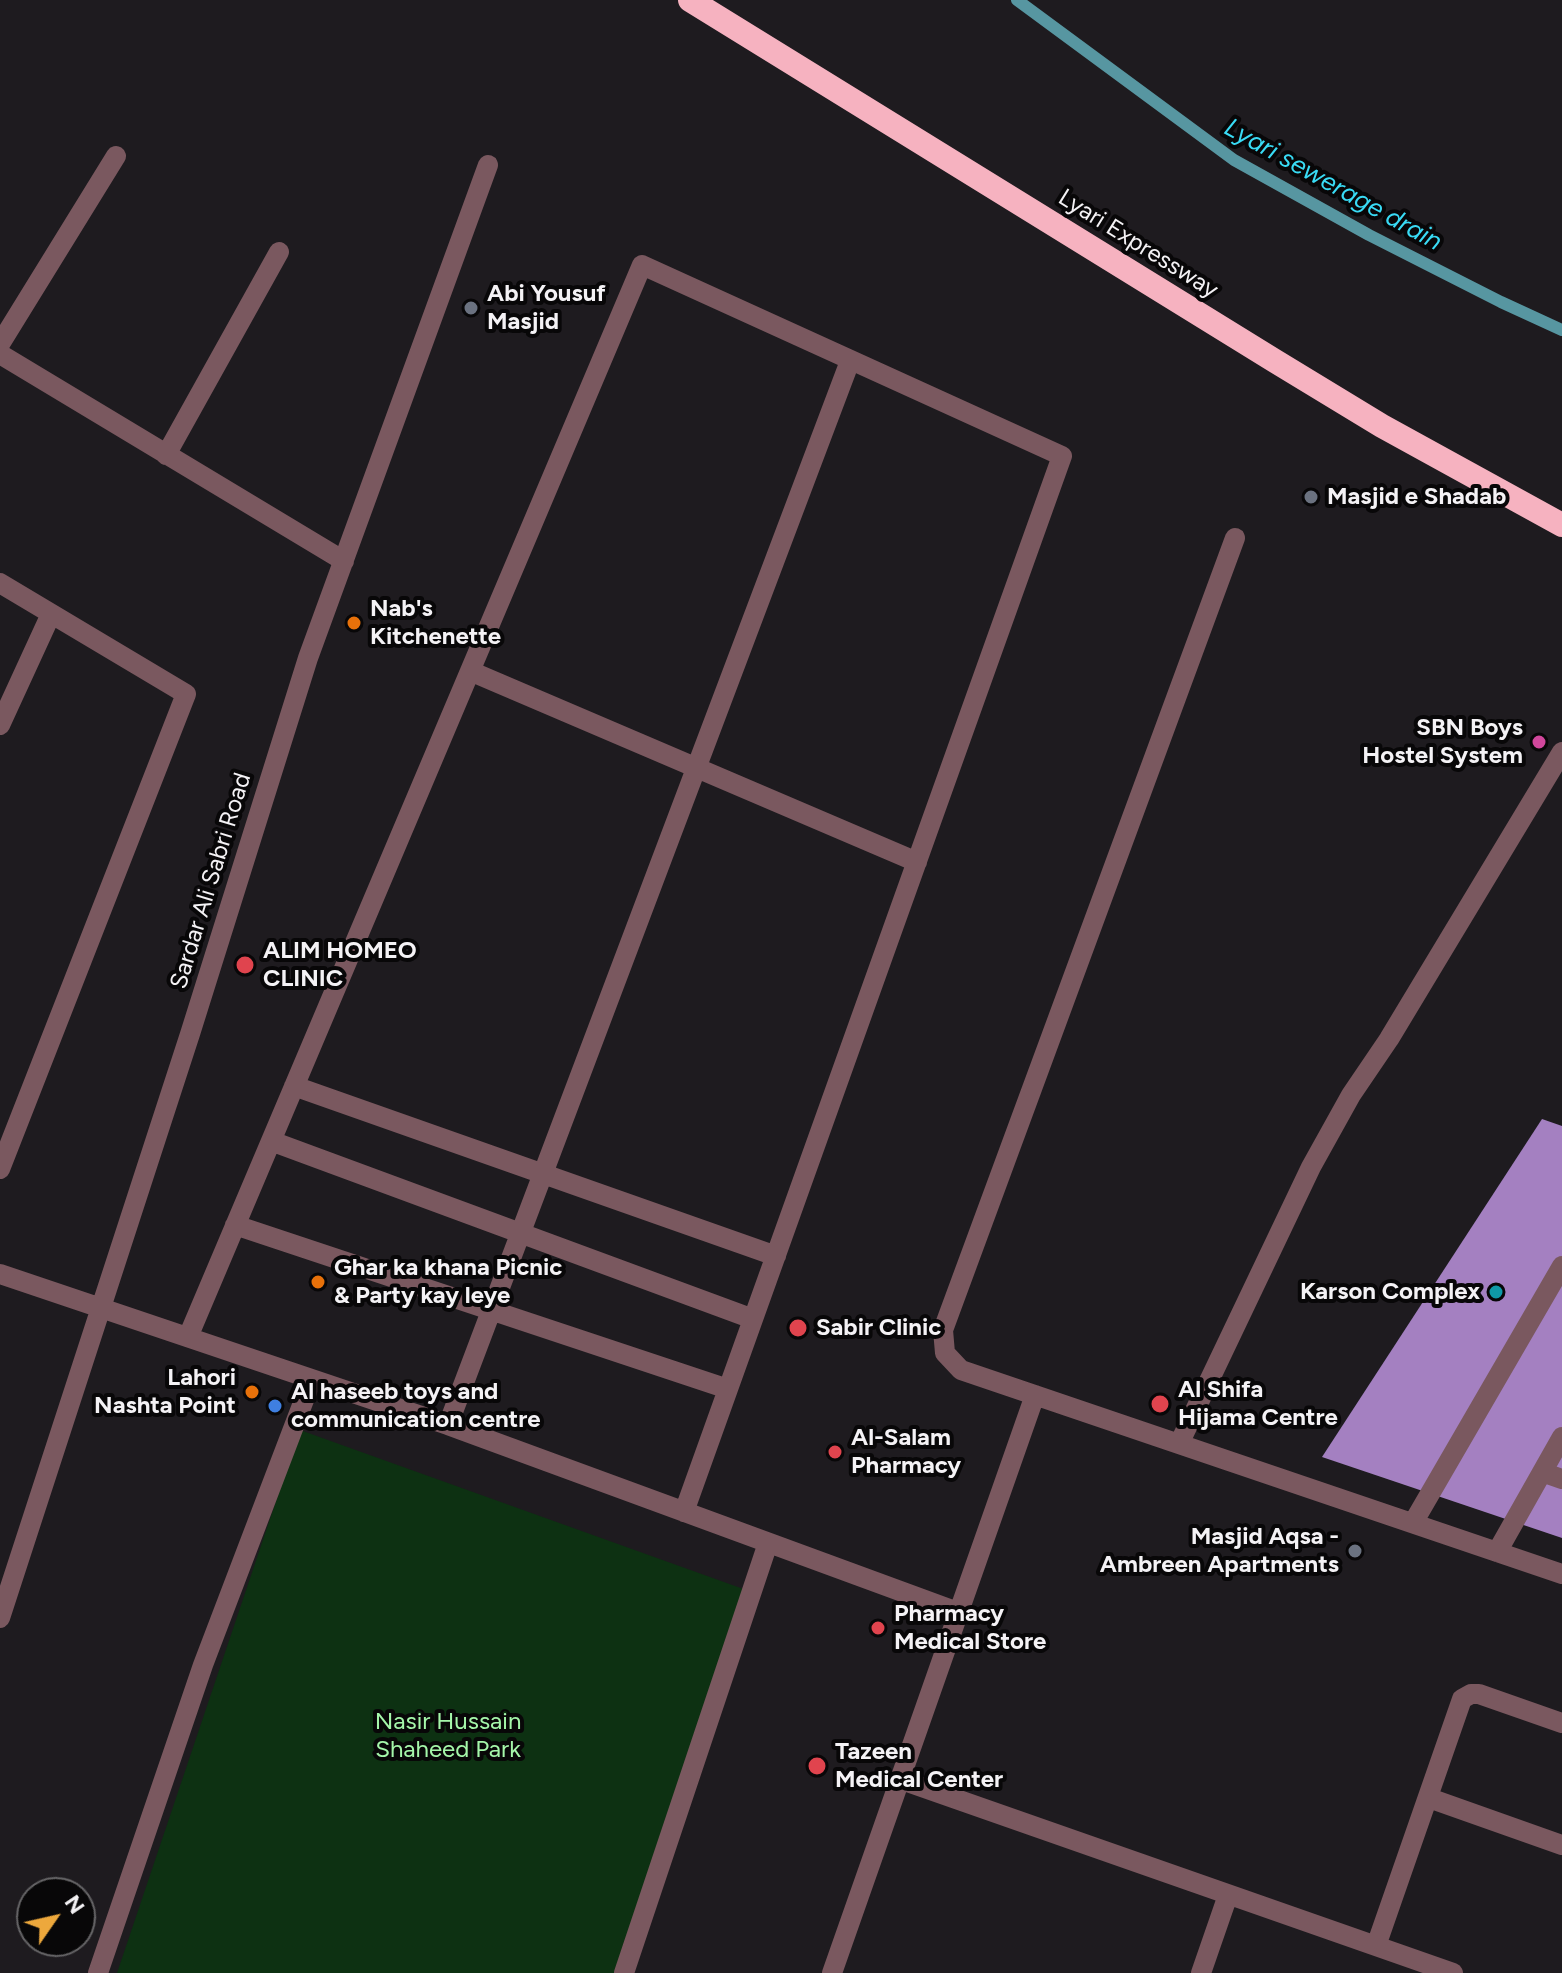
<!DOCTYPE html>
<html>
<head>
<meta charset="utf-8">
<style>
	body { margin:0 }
	#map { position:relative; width:1562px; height:1973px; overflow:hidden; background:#1e1b1f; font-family:Figtree,sans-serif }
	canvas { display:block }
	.north { position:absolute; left:16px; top:1877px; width:80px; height:80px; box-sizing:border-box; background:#080708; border:2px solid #666567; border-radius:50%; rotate:56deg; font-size:22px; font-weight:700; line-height:32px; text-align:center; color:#f4f2f5 }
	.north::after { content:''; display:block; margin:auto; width:28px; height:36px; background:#eda83c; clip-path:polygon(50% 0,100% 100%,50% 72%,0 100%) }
</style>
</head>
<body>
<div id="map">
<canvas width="1562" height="1973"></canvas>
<div class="north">N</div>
</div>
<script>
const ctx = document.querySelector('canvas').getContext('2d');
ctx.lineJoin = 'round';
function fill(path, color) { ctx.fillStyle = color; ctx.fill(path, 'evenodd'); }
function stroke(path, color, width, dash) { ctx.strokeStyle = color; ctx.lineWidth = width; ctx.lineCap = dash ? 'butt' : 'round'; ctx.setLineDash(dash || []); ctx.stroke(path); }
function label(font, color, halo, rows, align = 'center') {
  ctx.font = font + ' Figtree,sans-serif'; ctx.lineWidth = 8; ctx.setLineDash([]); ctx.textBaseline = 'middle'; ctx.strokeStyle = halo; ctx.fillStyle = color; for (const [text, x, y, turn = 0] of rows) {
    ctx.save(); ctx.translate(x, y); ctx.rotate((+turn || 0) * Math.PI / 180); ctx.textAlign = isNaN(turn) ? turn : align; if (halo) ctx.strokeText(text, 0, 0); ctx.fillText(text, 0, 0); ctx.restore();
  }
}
fill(new Path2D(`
	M300 1430 749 1591 628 1973H117Z`), '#0d3112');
stroke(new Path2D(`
	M1017 0 1234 160 1369 235 1501 302 1562 330`), '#5796a1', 12);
fill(new Path2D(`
	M1542 1119 1562 1126V1538L1322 1457Z`), '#a480c1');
stroke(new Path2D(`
	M0 344 116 156
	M0 354 344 561
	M166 455 279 252
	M1235 538 943 1330 945 1353 961 1370 1562 1574
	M0 583 186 694 0 1169
	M470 671 917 862
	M0 725 51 614
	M294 1086 776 1256
	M271 1141 753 1319
	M235 1225 728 1389
	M0 1274 448 1425 960 1613
	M188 1337 642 265 1062 456 684 1512
	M448 1425 850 361
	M1179 1444 1311 1167 1351 1095 1389 1039 1562 752
	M1542 1472 1562 1479
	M1413 1523 1562 1266
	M1497 1552 1562 1437
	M0 1618 190 1034 308 658 488 165
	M899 1779 1453 1973
	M1429 1798 1562 1845
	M1376 1946 1462 1699 1471 1694H1479L1562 1723
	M98 1973 203 1665 312 1379
	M624 1973 768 1543
	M832 1973 1035 1395
	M1201 1973 1228 1895`), '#7a585f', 20);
stroke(new Path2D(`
	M690 0 1275 361 1382 426 1562 525`), '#f6b2c0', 24);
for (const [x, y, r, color] of [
	[471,308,8,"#6b7280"],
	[1311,497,8,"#6b7280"],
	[354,623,8,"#e8710a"],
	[1539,742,8,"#d1479c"],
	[245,965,10,"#e0444e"],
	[318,1282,8,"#e8710a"],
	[1496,1292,8,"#0f9aa8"],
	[798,1328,10,"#e0444e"],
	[252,1392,8,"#e8710a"],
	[1160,1404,10,"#e0444e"],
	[275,1406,8,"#3f7fe0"],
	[835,1452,8,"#e0444e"],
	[1355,1551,8,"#6b7280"],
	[878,1628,8,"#e0444e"],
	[817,1766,10,"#e0444e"]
]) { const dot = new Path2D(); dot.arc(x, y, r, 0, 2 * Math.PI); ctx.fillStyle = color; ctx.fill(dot); stroke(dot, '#080708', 3); }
label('24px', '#f4f2f5', '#080708', [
	["Lyari Expressway",1138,244,32],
	["Sardar Ali Sabri Road",211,881,-73]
]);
label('bold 24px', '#f4f2f5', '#080708', [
	["Abi Yousuf",487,294],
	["Masjid",487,322],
	["Masjid e Shadab",1327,497],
	["Nab's",370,609],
	["Kitchenette",370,637],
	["SBN Boys",1523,728,"right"],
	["Hostel System",1523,756,"right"],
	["ALIM HOMEO",263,951],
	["CLINIC",263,979],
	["Ghar ka khana Picnic",334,1268],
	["& Party kay leye",334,1296],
	["Karson Complex",1480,1292,"right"],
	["Sabir Clinic",816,1328],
	["Lahori",236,1378,"right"],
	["Nashta Point",236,1406,"right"],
	["Al Shifa",1178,1390],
	["Hijama Centre",1178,1418],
	["Al haseeb toys and",291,1392],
	["communication centre",291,1420],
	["Al-Salam",851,1438],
	["Pharmacy",851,1466],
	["Masjid Aqsa -",1339,1537,"right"],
	["Ambreen Apartments",1339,1565,"right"],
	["Pharmacy",894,1614],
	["Medical Store",894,1642],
	["Tazeen",835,1752],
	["Medical Center",835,1780]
], 'left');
label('24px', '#a5f7aa', '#080708', [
	["Nasir Hussain",448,1722],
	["Shaheed Park",448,1750]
]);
label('italic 26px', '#39dbf5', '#080708', [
	["Lyari sewerage drain",1333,185,29]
]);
</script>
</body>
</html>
